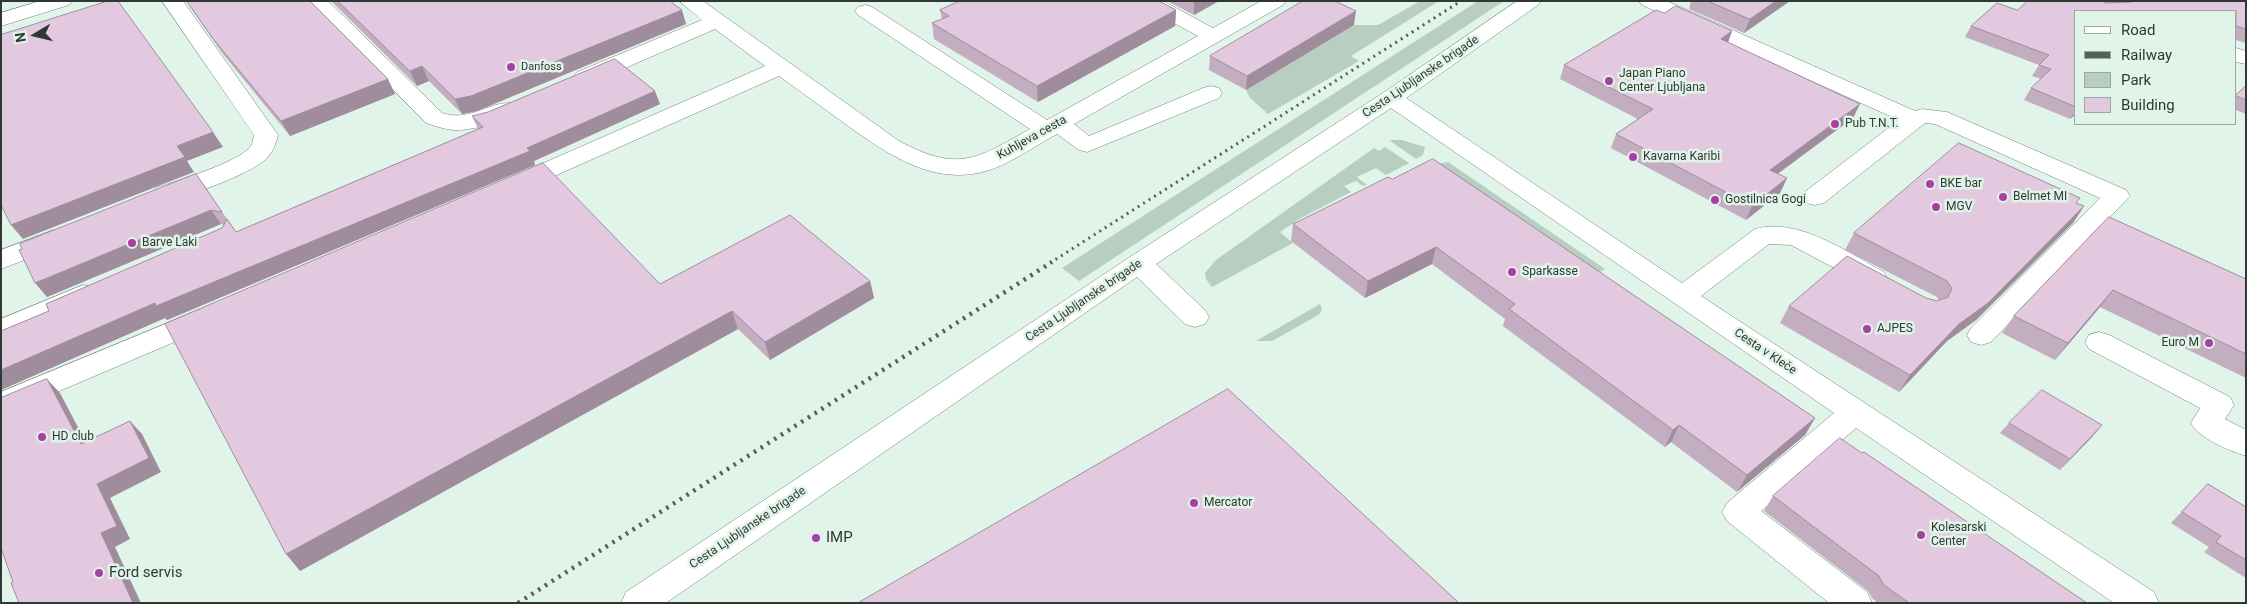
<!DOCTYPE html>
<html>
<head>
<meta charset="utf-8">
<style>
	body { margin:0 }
	#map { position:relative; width:2247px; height:604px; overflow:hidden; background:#e1f4e9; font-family:Roboto,sans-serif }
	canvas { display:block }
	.frame { position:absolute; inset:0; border:2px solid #303833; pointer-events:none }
	.legend { position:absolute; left:2074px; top:10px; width:162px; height:115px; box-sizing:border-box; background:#e1f4e9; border:1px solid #9aa9a0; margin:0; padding:6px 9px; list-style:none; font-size:15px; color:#303833 }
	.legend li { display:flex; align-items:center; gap:10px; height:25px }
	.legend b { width:25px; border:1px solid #9aa9a0 }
	.north { position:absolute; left:10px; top:10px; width:50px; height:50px; -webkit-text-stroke:4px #e1f4e9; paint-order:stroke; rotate:261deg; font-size:14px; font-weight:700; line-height:20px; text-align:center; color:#303833 }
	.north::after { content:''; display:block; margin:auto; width:18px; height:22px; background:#303833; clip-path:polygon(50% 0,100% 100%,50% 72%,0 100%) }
</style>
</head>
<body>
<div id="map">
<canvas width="2247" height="604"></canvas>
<div class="frame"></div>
<ul class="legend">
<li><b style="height:6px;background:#fff"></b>Road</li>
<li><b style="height:6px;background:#56605a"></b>Railway</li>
<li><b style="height:14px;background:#b7cec1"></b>Park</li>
<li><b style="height:14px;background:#e3c9e0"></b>Building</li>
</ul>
<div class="north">N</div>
</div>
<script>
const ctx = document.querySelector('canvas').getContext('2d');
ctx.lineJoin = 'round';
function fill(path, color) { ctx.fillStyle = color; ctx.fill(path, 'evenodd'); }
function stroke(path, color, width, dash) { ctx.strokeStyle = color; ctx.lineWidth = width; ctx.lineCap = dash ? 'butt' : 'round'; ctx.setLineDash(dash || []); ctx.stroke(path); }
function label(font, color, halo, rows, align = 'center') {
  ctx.font = font + ' Roboto,sans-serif'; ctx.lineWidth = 5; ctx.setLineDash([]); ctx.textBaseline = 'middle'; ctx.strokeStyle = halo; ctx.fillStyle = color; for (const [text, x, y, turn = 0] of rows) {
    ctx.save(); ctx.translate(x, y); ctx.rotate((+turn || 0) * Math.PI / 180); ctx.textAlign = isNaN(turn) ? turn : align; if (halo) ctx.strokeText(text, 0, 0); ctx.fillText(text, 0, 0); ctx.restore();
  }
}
fill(new Path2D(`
	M1420 1H1439L1351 56 1359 61 1268 114 1250 98 1246 90 1354 25H1378Z
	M1478 1H1504L1079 281 1062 268Z
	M1389 140H1402L1425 147 1423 155 1416 159Z
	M1385 147 1409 163 1386 175 1376 168 1357 177 1367 185 1363 186 1356 181 1344 186 1351 192 1301 218 1280 232 1293 243 1212 287 1206 279 1205 273 1216 260 1374 148 1379 151Z
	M1448 162 1605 269 1594 276 1437 164Z
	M1320 304 1322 309 1320 314 1272 341H1256Z`), '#b7cec1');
const minor = new Path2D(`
	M40 1H72L69 5 1 26V13Z
	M162 1H183L278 135C276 144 272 153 266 159 247 176 190 195 165 202L156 200 153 194 156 188C176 181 240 162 251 146 253 143 253 139 254 135Z
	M306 1H328L442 113C472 123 492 98 516 104L519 109C510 122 469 131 453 130 444 129 435 126 426 123Z
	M679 1H703L899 141C959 173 976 159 1030 129L858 15 855 11 858 7 865 5 872 7 1047 120 1198 36 1140 5 1137 1H1163L1213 28 1261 1H1286L1283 5 1074 124 1089 136 1203 88 1211 86 1219 88 1222 93 1219 98 1087 152 1079 150 1057 134C1038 144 1020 157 1000 166 940 192 890 156 844 123 822 107 800 91 779 76L523 190 514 193 505 190 502 185 505 180 765 66 715 29 593 82 585 84 577 82 574 77 577 72 702 20Z
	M1517 1H1541L1538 5 1406 98 1682 283 1755 229C1799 217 1846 252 1884 272L1887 278 1884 284 1874 287 1864 284 1791 245 1769 244 1701 296 2154 592 2159 603H2114L1856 428 1761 511 1867 592 1872 603H1829L1727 521 1722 512 1727 503 1834 413 1391 108 1156 264 1205 310 1209 317 1205 324 1195 327 1185 324 1137 277 666 603H621L626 592 1130 257 1383 93Z
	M1639 1H1667L1915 111 1922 109 1947 112 2126 190 2130 196 1991 342 1981 345 1971 342 1967 335 1971 328 2100 198 1935 124 1925 123 1824 203 1815 205 1806 203 1802 197 1806 191 1899 120 1642 5Z
	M2236 48 2246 51V64L2236 62Z
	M54 230 63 233 67 239 63 245 1 269V250Z
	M83 285 93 287 97 294 93 301 1 340V319Z
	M204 308 214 311 218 318 214 325 1 416V392Z
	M2099 332 2109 335 2230 397 2234 405 2225 419 2246 430V456C2228 450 2200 439 2191 423L2200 408 2089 349 2085 342 2089 335Z`);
stroke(minor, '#718278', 1);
fill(minor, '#fff');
stroke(new Path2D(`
	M1050 263 1461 1`), '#56605a', 3, [2, 4.5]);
stroke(new Path2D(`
	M518 603 1052 262`), '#56605a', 4.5, [2.5, 5.5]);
fill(new Path2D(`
	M187 1H310L395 94 290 136 223 54 193 11Z
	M331 1H670L686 24 477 111 462 114 429 81 417 86Z
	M1167 1H1219L1194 15Z
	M1691 1H1790L1744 33 1689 9Z
	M2105 1H2246V43L2236 40V11H2076V114L2070 119 2024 100 2031 88 2041 79 2032 76 2039 65 1965 37 1971 26 2017 10 2112 2Z
	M940 10H1176L1175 26 1038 102 934 39 932 23 942 19Z
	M1664 13 1732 31 1728 42 1853 118 1778 174 1787 178 1780 193 1746 220 1611 148 1616 134 1638 119 1560 79 1564 65Z
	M1354 25 1246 90 1209 70 1210 56Z
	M2246 86V114L2236 110V95Z
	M660 104 534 161 535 165 167 320 165 318 1 390V331L49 311 222 228 224 225 221 224 47 297 196 174 236 232 478 129 472 116Z
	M1392 179 1815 418 1805 435 1737 492 1671 442 1665 447 1503 326 1505 319 1432 264 1365 298 1291 241 1293 224Z
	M2077 203 2084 206 2073 223 1976 320 1947 341 1899 392 1780 323 1789 306 1926 298 1937 301H1939L1937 297 1845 250 1854 233Z
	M2109 217 2246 279V378L2100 307 2055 360 2002 333 2014 316Z
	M870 281 874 298 770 360 738 329 300 571 660 284Z
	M2009 423 2093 436 2060 470 2000 433Z
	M2208 484 2246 507V578L2204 552 2209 547 2171 523Z
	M1773 496 2087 603H1878L1872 598 1868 591 1764 511Z`), '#c3adc1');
fill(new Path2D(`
	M1194 1H1219L1194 15Z
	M1776 1H1790L1744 33 1750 19Z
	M682 10 686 24 477 111 462 114 455 99Z
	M1176 10 1175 26 1038 102 1037 86Z
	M1356 11 1354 25 1246 90 1247 76Z
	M1732 31 1727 45 1721 39Z
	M422 66 429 81 417 86 410 71Z
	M388 79 395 94 290 136 281 121Z
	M655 91 660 104 534 161 535 165 167 320 165 318 1 390V370L155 303 527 148Z
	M1860 104 1853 118 1763 184 1770 170Z
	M2076 111V114L2070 119Z
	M213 132 223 147 187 161 194 172 23 239 11 225 177 146Z
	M1787 178 1780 193 1746 220 1752 206Z
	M2084 206 2073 223 1976 320 1947 341 1899 392 1910 375 1959 324Z
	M211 210 221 224 47 297 35 283Z
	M1436 247 1432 264 1365 298 1368 281Z
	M870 281 874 298 770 360 765 342Z
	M2113 290 2100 307 2055 360 2068 343Z
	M732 311 738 329 300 571 286 554Z
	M47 379 60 393 94 458 81 444Z
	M1815 418 1805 435 1737 492 1747 475Z
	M130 421 142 434 161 472 110 498 130 539 115 547 141 603H133L101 533 97 484Z
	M1679 425 1671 442 1665 447 1673 430Z
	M2102 425 2093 436 2060 470 2070 459Z`), '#9f8d9d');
const building = new Path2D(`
	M108 1H118L213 132 177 146 185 157 11 225 1 205V35Z
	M187 1H310L388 79 281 121 214 40Z
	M338 1H670L682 10 471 96 455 99 422 66 410 71Z
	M960 1H1159L1176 10 1037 86 932 23 949 16 940 10Z
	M1303 1H1335L1356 11 1247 76 1210 56Z
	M1708 1H1776L1750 19Z
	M2028 1H2102L2106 3 2132 2V1H2246V29L2236 26V11H2076V107L2031 88 2051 69 2039 65 2049 55 1971 26 1997 3 2017 10Z
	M1676 6 1732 31 1721 39 1860 104 1770 170 1787 178 1752 206 1616 134 1653 109 1564 65 1656 10 1664 13Z
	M615 59 655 91 527 148 530 151 156 306 155 303 1 370V331L49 311 46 304 222 228 227 219 236 232 483 127 472 116 488 112Z
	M2246 86V100L2236 96V95Z
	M1959 143 2080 198 2076 203 2084 206 1988 303 1959 324 1910 375 1789 306 1847 256 1926 298 1937 301 1948 297 1952 289 1947 281 1854 233Z
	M1433 159 1815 418 1747 475 1679 425 1673 430 1509 309 1515 304 1436 247 1368 281 1293 224 1388 177 1392 179Z
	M543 163 660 284 790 215 870 281 765 342 732 311 286 554 165 324Z
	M196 174 222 212 211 210 35 283 19 250 22 249 20 244Z
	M2109 217 2246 279V354L2113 290 2068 343 2014 316Z
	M47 379 81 444 130 421 149 458 97 484 117 526 101 533 133 603H19L11 583 13 582 1 548V398Z
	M1228 389 1459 603H858Z
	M2042 390 2102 425 2070 459 2009 423Z
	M1840 438 1862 453 1864 452 2087 603H1909L1883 584 1879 576 1773 496Z
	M2208 484 2246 507V560L2216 542 2221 536 2182 512Z`);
fill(building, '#e3c9e0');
stroke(building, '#9f8d9d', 1);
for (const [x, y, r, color] of [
	[511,67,5,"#a83fa2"],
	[1609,81,5,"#a83fa2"],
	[1835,124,5,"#a83fa2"],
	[1633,157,5,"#a83fa2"],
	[1930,184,5,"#a83fa2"],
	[2003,197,5,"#a83fa2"],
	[1715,200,5,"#a83fa2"],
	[1936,207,5,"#a83fa2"],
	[132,243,5,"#a83fa2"],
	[1512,272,5,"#a83fa2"],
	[1867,329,5,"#a83fa2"],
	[2209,343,5,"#a83fa2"],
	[42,437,5,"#a83fa2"],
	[1194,503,5,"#a83fa2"],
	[1921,535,5,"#a83fa2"],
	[816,538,5,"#a83fa2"],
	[99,573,5,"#a83fa2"]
]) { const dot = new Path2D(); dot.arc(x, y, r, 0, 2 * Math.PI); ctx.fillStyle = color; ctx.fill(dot); stroke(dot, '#e1f4e9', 2); }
label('11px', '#303833', '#e1f4e9', [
	["Danfoss",521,67]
], 'left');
label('12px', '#303833', '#e1f4e9', [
	["Japan Piano",1619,74],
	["Center Ljubljana",1619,88],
	["Pub T.N.T.",1845,124],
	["Kavarna Karibi",1643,157],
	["BKE bar",1940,184],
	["Belmet MI",2013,197],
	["Gostilnica Gogi",1725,200],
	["MGV",1946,207],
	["Barve Laki",142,243],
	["Sparkasse",1522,272],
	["AJPES",1877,329],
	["Euro M",2199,343,"right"],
	["HD club",52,437],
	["Mercator",1204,503],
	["Kolesarski",1931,528],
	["Center",1931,542]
], 'left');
label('12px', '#303833', '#e1f4e9', [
	["Cesta Ljubljanske brigade",1421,77,-34],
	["Kuhljeva cesta",1032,138,-29],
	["Cesta Ljubljanske brigade",1084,301,-34],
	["Cesta v Kleče",1765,352,34],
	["Cesta Ljubljanske brigade",748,528,-34]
]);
label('15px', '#303833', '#e1f4e9', [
	["IMP",826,538],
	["Ford servis",109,573]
], 'left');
</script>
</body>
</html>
